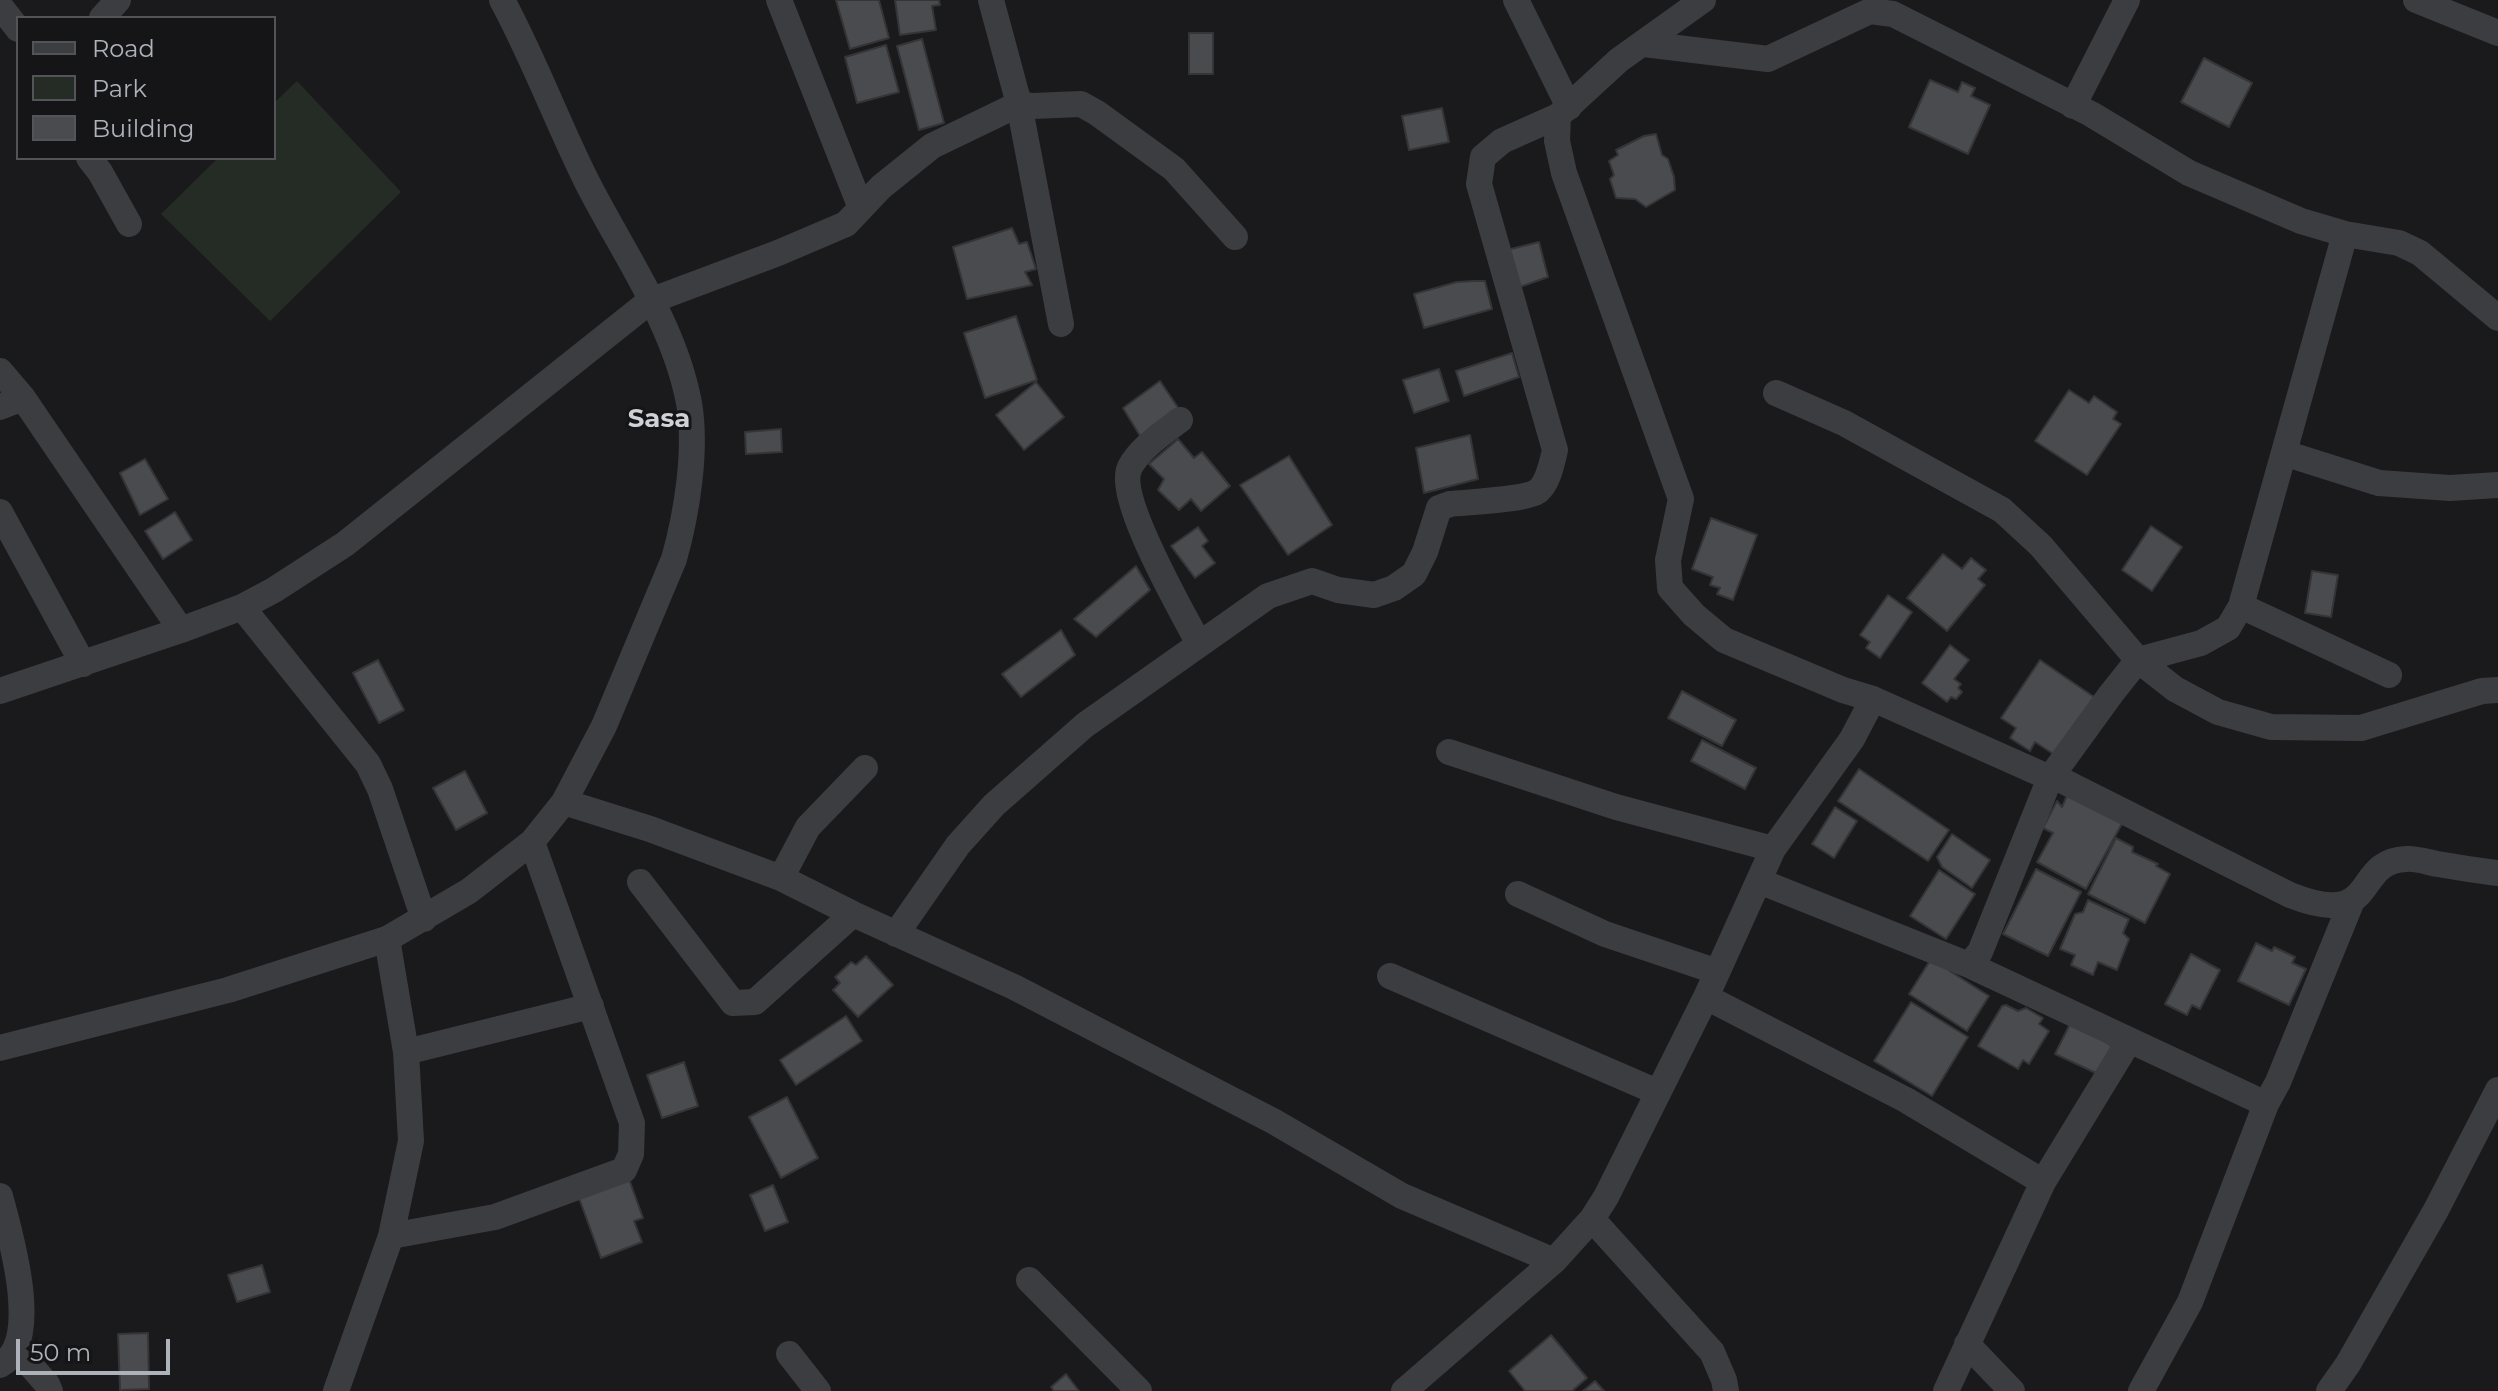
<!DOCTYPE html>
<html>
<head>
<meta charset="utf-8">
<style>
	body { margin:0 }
	#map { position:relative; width:2498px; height:1391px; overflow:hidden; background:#1a1a1c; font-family:Montserrat,sans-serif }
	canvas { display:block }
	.legend { position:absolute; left:16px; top:16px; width:260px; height:144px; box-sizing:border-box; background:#151517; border:2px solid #525458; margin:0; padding:10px 14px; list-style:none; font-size:24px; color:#aeb2ba }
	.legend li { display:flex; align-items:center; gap:16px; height:40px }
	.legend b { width:40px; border:2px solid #525458 }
	.scale { position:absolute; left:16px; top:1339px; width:154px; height:36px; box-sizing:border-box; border:4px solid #aeb2ba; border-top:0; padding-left:10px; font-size:24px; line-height:28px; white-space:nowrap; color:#aeb2ba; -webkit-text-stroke:6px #151517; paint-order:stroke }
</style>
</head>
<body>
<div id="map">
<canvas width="2498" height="1391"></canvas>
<ul class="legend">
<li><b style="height:10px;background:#3c3d41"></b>Road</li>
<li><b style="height:22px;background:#252c25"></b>Park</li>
<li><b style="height:22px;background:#494b4e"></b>Building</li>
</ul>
<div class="scale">50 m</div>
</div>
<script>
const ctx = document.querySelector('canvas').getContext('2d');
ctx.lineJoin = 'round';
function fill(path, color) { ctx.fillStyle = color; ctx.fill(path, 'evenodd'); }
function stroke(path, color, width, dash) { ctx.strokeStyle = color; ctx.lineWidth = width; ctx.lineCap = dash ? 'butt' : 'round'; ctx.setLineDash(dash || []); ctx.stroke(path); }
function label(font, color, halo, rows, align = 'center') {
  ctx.font = font + ' Montserrat,sans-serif'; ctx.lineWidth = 6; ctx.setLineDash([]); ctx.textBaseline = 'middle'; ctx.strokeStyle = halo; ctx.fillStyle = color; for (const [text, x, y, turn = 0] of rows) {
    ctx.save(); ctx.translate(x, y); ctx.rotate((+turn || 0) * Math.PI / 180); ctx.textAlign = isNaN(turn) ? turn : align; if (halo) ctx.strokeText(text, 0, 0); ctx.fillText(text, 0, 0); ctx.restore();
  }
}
fill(new Path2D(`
	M297 81 401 192 270 321 161 214 218 158H274V103Z`), '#252c25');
const building = new Path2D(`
	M836 0H879L889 38 850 49Z
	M895 0H939L940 5 932 6 936 30 900 35Z
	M1189 33H1213V74H1189Z
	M922 39 944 123 919 130 897 46Z
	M886 45 899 92 857 103 845 57Z
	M2204 58 2252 83 2229 127 2181 102Z
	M1930 80 1958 92 1962 82 1975 88 1971 96 1990 105 1968 154 1909 127Z
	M1442 108 1449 142 1409 150 1402 116Z
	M1656 134 1662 155 1668 159 1674 177 1675 190 1646 207 1635 199 1616 198 1610 179 1614 175 1609 161 1618 155 1616 150 1644 136Z
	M1012 228 1019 244 1027 242 1036 269 1025 272 1032 285 967 299 953 247Z
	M1539 242 1548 277 1517 288 1507 250Z
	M1473 281H1485L1492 309 1424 328 1414 294 1457 282Z
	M1016 316 1037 380 985 398 964 333Z
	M1512 353 1519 377 1464 396 1456 371Z
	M1439 369 1449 401 1414 413 1403 380Z
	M1160 381 1179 409 1142 439 1123 408Z
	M1036 382 1064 417 1024 450 996 415Z
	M2069 390 2089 403 2094 396 2117 412 2113 419 2121 424 2087 475 2035 441Z
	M781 429 782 452 746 454 745 432Z
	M1470 435 1478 479 1424 493 1416 448Z
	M1178 439 1194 458 1202 452 1230 486 1201 511 1191 499 1179 510 1158 490 1164 479 1149 464Z
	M1289 456 1332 525 1288 555 1240 485Z
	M145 459 168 499 140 515 120 473Z
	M175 512 192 540 163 559 145 531Z
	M1711 518 1757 535 1733 600 1717 594 1720 588 1710 585 1713 577 1692 569Z
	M2151 526 2182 547 2152 591 2122 570Z
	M1198 527 1208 541 1202 546 1215 563 1195 578 1171 546Z
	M1943 554 1962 569 1971 558 1986 570 1978 579 1985 585 1947 631 1907 598Z
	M1136 566 1150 590 1096 637 1074 619Z
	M2312 571 2338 575 2331 617 2305 613Z
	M1888 595 1912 612 1880 658 1866 648 1870 642 1860 635Z
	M1061 630 1075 655 1021 697 1002 674Z
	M1950 645 1969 660 1954 679 1961 684 1958 688 1962 692 1956 699 1951 697 1947 702 1922 683Z
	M378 660 404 710 379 723 353 673Z
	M2040 660 2100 701 2061 759 2035 742 2030 751 2010 738 2016 728 2001 718Z
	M1682 691 1736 720 1722 746 1668 718Z
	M1702 740 1756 768 1745 789 1691 761Z
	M1859 769 1949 830 1928 861 1838 801Z
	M465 771 487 813 456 830 433 788Z
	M2069 791 2124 820 2086 889 2037 862 2053 833 2043 828 2057 801 2062 807Z
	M1835 807 1857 821 1834 858 1812 844Z
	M1952 834 1990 860 1972 888 1942 867 1937 857Z
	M2116 838 2133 847 2132 852 2158 864 2156 866 2170 874 2145 923 2088 894Z
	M2036 869 2081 892 2048 956 2003 934Z
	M1939 870 1975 894 1946 939 1910 916Z
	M2088 900 2129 919 2123 933 2129 939 2117 970 2098 962 2093 975 2071 965 2075 955 2060 949 2075 914 2083 912Z
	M2256 943 2272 951 2274 947 2295 957 2292 963 2306 969 2289 1005 2238 981Z
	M2191 954 2220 970 2200 1009 2192 1005 2187 1015 2165 1004Z
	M866 956 893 985 858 1017 833 990 840 983 835 977 851 962 856 965Z
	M1931 959 1989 996 1967 1031 1909 994Z
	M1911 1002 1968 1037 1932 1096 1874 1061Z
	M2006 1005 2018 1011 2026 1008 2043 1018 2039 1024 2049 1031 2029 1064 2023 1060 2018 1069 1978 1046 2002 1006Z
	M846 1016 862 1041 796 1085 780 1060Z
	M2071 1022 2112 1046 2098 1074 2055 1054Z
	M684 1062 698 1106 662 1118 647 1075Z
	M787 1097 818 1158 781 1178 749 1117Z
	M629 1179 643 1218 634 1221 642 1242 601 1258 579 1198Z
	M773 1185 788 1222 765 1231 750 1195Z
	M262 1265 270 1292 237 1302 228 1275Z
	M148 1333 149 1389 120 1390 118 1334Z
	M1551 1335 1587 1378 1572 1391H1525L1509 1371Z
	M1066 1374 1079 1391H1054L1051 1387Z
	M1595 1381 1604 1391H1583Z`);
fill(building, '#494b4e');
stroke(building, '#353538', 2);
stroke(new Path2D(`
	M779 0 861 208
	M991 0 1019 104 1033 106 1081 104 1097 113 1174 169 1235 237
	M1516 0 1569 107
	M2416 0 2498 33
	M0 6 18 29
	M102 18 118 0
	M1644 44 1768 59 1870 11 1893 14 2091 114 2189 173 2301 221 2345 234 2399 243 2420 253 2498 318
	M2073 106 2127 0
	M89 158 100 172 129 224
	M0 371 23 398
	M1776 393 1844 423 2002 510 2041 546 2138 660 2175 689 2218 712 2271 727 2361 728 2482 691 2498 690
	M0 407 23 398 181 630
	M1180 420C1163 433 1140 448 1130 467 1115 497 1183 613 1199 644
	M2284 453 2379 483 2450 488 2498 485
	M0 512 83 664
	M2241 606 2389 675
	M242 607 368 764 380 789 424 919
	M0 691 181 630 242 607 274 590 345 544 650 301 778 253 846 224 881 187 932 146 1019 104 1061 324
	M1873 699 2050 778 2059 779 2290 895C2381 931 2351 861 2406 859 2416 858 2427 862 2437 864 2457 867 2477 871 2498 873
	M1449 752 1616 807 1773 849
	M564 802 650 829 781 878 853 914 1014 987 1273 1121 1402 1196 1554 1261
	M781 878 808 827 865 768
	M1759 881 1969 965 2266 1104
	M640 882 733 1003 755 1002 853 914
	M1518 894 1605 934 1715 971
	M896 934 958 845 994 805 1085 725 1268 596 1312 581 1338 590 1374 595 1394 588 1414 574 1425 552 1439 508 1450 504C1468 502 1526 500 1538 491 1548 483 1552 463 1555 450L1479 184 1483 157 1502 141 1558 116 1619 60 1703 0
	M1969 965 1980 952 2050 778 2111 694 2138 660 2201 643 2228 628 2241 606 2345 234
	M1390 976 1657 1092
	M1706 997 1906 1100 2043 1182 2129 1041
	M0 1048 228 990 387 939 469 891 532 842 564 802 604 726 674 559C687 513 697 450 689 403 674 323 623 253 587 182 557 122 534 59 502 0
	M406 1052 591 1006
	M0 1196C10 1234 43 1343 0 1365
	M1592 1219 1712 1352 1724 1380 1726 1391
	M391 1236 495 1217 624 1170 631 1154 632 1123 532 842
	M1029 1280 1139 1391
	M1967 1344 2012 1391
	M17 1350 47 1384 50 1391
	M789 1354 818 1391
	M336 1391 391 1236 411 1141 406 1052 387 939
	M1404 1391 1554 1261 1592 1219 1606 1197 1706 997 1773 849 1852 739 1873 699 1843 690 1724 640 1694 615 1670 588 1668 560 1681 499 1564 173 1557 141 1558 116
	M1946 1391 2043 1182
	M2141 1391 2190 1302 2266 1104 2278 1082 2351 903
	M2329 1391 2348 1364 2436 1210 2498 1090`), '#3c3d41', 26);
label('bold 26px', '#cfd1d7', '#151517', [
	["Sasa",659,419]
]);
</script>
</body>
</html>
